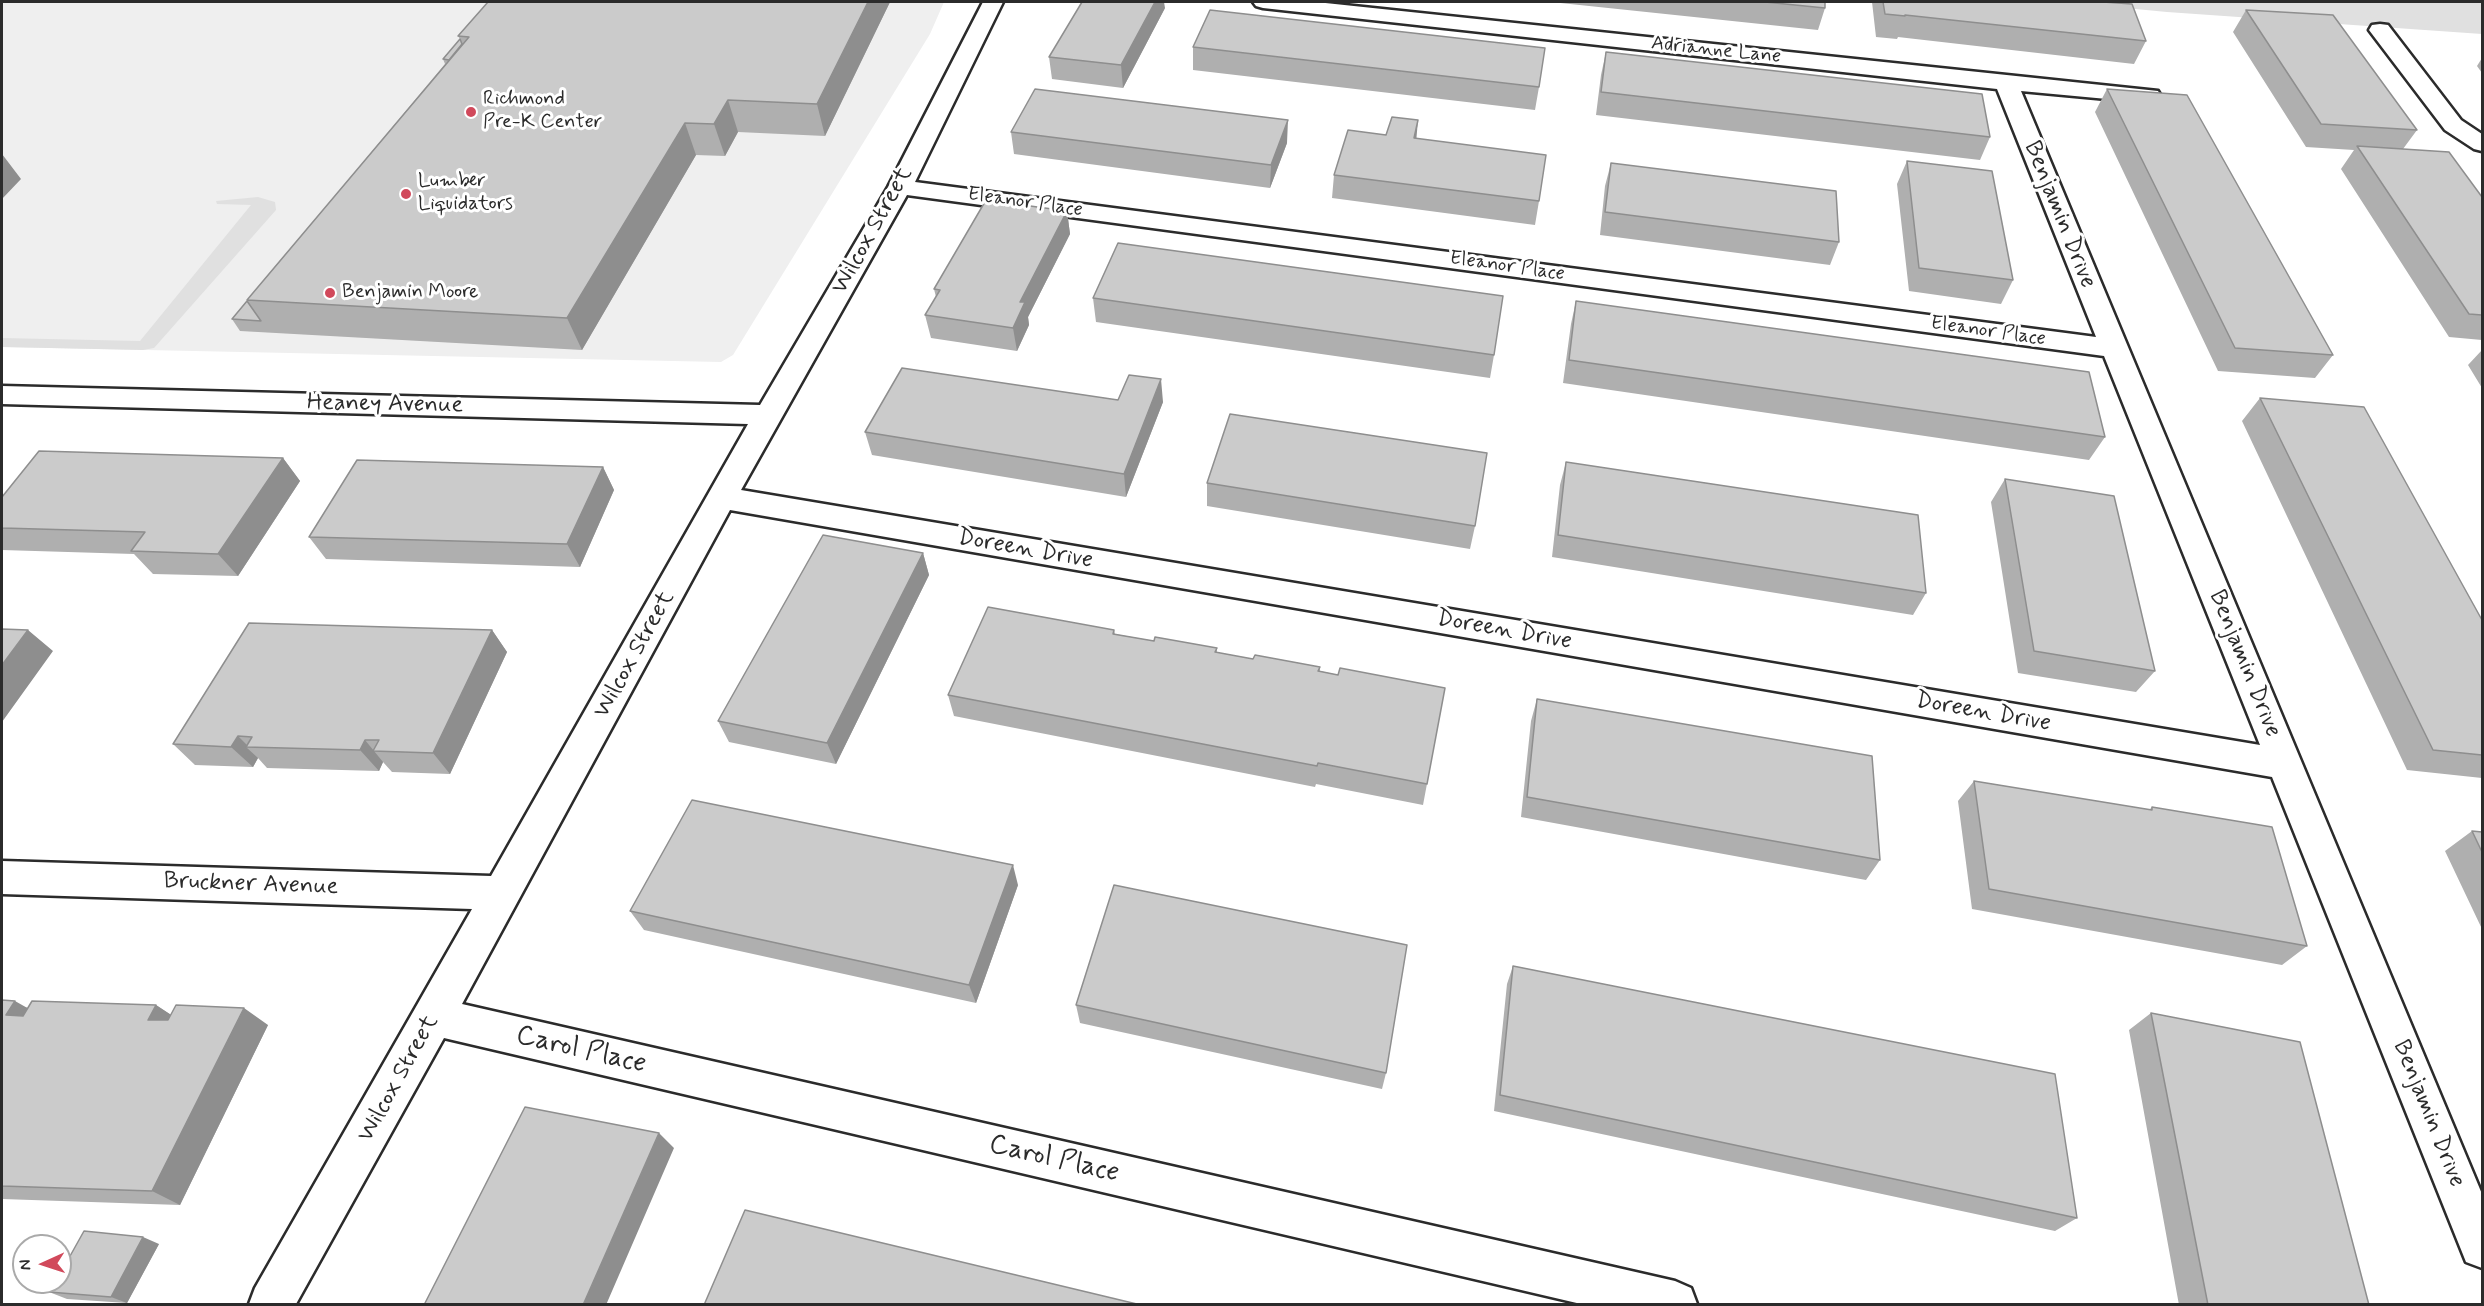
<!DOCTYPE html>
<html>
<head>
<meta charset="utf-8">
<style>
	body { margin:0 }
	#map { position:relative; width:2484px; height:1306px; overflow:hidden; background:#fff; font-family:Mynerve,sans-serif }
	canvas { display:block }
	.frame { position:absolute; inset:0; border:3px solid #2b2b2b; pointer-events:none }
	.north { position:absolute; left:12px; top:1234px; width:60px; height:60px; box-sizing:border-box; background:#fff; border:2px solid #aaa; border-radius:50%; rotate:267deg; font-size:16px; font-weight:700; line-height:24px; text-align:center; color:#2b2b2b }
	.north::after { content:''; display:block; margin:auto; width:21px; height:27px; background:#d1495b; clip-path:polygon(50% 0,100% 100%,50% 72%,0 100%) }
</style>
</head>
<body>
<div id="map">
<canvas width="2484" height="1306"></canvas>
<div class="frame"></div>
<div class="north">N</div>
</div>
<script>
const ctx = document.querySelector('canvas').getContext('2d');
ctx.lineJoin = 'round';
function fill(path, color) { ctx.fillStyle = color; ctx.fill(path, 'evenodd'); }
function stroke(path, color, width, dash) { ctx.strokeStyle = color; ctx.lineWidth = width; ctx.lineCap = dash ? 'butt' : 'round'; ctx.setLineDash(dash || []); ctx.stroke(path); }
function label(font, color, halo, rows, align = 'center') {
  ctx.font = font + ' Mynerve,sans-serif'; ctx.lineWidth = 6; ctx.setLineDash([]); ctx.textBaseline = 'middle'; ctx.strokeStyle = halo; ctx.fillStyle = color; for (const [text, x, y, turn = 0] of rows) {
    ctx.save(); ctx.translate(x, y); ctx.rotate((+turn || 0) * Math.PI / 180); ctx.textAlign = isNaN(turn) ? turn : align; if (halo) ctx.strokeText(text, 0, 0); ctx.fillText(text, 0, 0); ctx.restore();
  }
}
fill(new Path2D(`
	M2 2H944L930 34 733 355 721 362 2 347Z`), '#efefef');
fill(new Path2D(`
	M2062 2H2482V34L2167 12Z
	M258 197 275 202 276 210 154 348 143 350 2 347V338L140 341 251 205 217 204 216 201Z`), '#e0e0e0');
const minor = new Path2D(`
	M983 2H1003L915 182 2096 337 1997 89 1263 8 1256 6 1253 2H1316L2158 91 2161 96 2158 101 2150 103 2021 91 2482 1194V1268L2466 1262 2272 777 730 510 462 1004 1675 1281 1691 1288 1697 1304H1581L444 1038 296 1304H249L255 1288 472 909 2 894V861L491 876 748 424 2 404V386L760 405 888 187ZM907 195 2104 356 2260 745 741 490Z
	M2380 24 2388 25 2461 120 2482 134V151L2474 149 2445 130 2369 30 2372 25Z`);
stroke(minor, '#2b2b2b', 5);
fill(minor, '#fff');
fill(new Path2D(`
	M488 2H890L825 136 738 132 725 156 696 155 582 350 240 331 232 319 445 64 443 59 460 39 458 36Z
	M1551 2H1825V8L1818 30Z
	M1872 2H2103L2146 41 2134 64 1898 37 1897 39 1876 37Z
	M1165 8 1123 88 1052 79 1049 57Z
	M2246 10 2417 130 2403 149 2482 197V340L2449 337 2341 169 2354 150 2306 147 2233 32Z
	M1193 47 1539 87 1535 110 1193 70Z
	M1606 52 1990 137 1980 160 1596 115 1601 75Z
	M2482 58V73L2477 66Z
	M2107 89 2333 355 2315 378 2218 371 2095 112Z
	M1011 132 1287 143 1270 188 1014 154Z
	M1386 135 1416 139 1539 201 1535 225 1332 198 1334 175Z
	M1907 161 2013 280 2001 304 1909 291 1897 184Z
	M1611 163 1839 242 1830 265 1600 235 1605 186Z
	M1067 211 1070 234 1028 317 1029 325 1017 351 931 338 925 315 936 297 934 289Z
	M1093 298 1494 355 1490 378 1096 322Z
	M1576 301 2105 437 2089 460 1563 383 1571 324Z
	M2482 350V388L2468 365Z
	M2260 398 2482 620V778L2407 770 2242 421Z
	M1163 402 1126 497 872 455 865 432Z
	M283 458 300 481 238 576 153 574 134 554 2 550V497Z
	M1566 462 1926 593 1913 615 1552 557 1560 485Z
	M603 467 614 490 580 567 326 559 309 537Z
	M2005 479 2155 671 2136 692 2018 673 1991 502Z
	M1207 483 1475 526 1470 549 1207 506Z
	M923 553 929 575 836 764 729 742 718 721Z
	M492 630 507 652 450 774 392 772 383 762 379 771 267 768 258 758 253 767 195 765 173 744Z
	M1114 630 1115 634 1154 641 1217 648V653L1253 659 1320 667V671L1338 675 1445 688 1423 805 1316 784 1315 787 954 716 948 695Z
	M1537 699 1880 860 1866 880 1521 817 1531 721Z
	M1974 781 2149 810 2152 807 2307 946 2282 965 1972 909 1958 801Z
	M2472 831 2482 852V929L2445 851Z
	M1018 885 976 1003 644 930 630 911Z
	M1513 966 2077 1218 2055 1231 1494 1111 1507 984Z
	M2 1000 28 1008 156 1005 171 1015 268 1025 180 1205 2 1199Z
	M1076 1005 1386 1073 1382 1089 1080 1023Z
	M2151 1013 2369 1305H2179L2129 1030Z
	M159 1244 127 1303 67 1299 49 1292Z`), '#afafaf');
fill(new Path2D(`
	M868 2H890L825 136 817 104Z
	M1155 2H1164L1165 8 1123 88 1121 65Z
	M728 100 738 132 725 156 714 124Z
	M1288 120 1287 143 1270 188 1271 165Z
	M1418 120 1416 143 1414 138Z
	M685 123 696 155 582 350 567 318Z
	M2 154 21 179 2 199Z
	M1067 211 1070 234 1028 317 1029 325 1017 351 1013 328 1020 302Z
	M1161 379 1163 402 1126 497 1124 474Z
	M283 458 300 481 238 576 218 554Z
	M603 467 614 490 580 567 567 544Z
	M923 553 929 575 836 764 827 743Z
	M28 630 53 651 2 722V665Z
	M492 630 507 652 450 774 433 753Z
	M238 736 249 747H246L258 758 253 767 231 747Z
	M365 740 383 762 379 771 360 750Z
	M1013 865 1018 885 976 1003 969 985Z
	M15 1001 45 1018 6 1015Z
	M156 1005 182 1022 148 1020Z
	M244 1008 268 1025 180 1205 152 1191Z
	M659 1133 674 1148 606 1305H583Z
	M143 1237 159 1244 127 1303 111 1297Z`), '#8e8e8e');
const building = new Path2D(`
	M488 2H868L817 104 728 100 714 124 685 123 567 318 247 300 469 37 458 36Z
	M1082 2H1155L1121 65 1049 57Z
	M1765 2H1825V8Z
	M1883 2H2103L2132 4 2146 41 1905 15V16L1885 14Z
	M1210 10 1545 48 1539 87 1193 47Z
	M2246 10 2333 15 2417 130 2321 124Z
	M460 39 462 44 449 60 443 59Z
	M1606 52 1982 94 1990 137 1601 92Z
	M1035 89 1288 120 1271 165 1011 132Z
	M2107 89 2187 95 2333 355 2235 348Z
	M1392 117 1418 120 1414 138 1546 155 1539 201 1334 175 1348 130 1386 135Z
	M2357 146 2449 152 2482 197V315L2469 314Z
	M1907 161 1992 171 2013 280 1919 268Z
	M1611 163 1836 191 1839 242 1605 212Z
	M986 200 1067 211 1020 302H1025L1013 328 925 315 940 290 934 289Z
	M1118 243 1503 296 1494 355 1093 298Z
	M247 301 261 321 232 319Z
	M1576 301 2089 372 2105 437 1569 360Z
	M902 368 1118 400 1129 375 1161 379 1124 474 865 432Z
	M2260 398 2364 407 2482 620V755L2433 750Z
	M1230 414 1487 453 1475 526 1207 483Z
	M39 451 283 458 218 554 131 551 145 532 2 528V497Z
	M357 460 603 467 567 544 309 537Z
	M1566 462 1918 515 1926 593 1558 535Z
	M2005 479 2114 496 2155 671 2034 651Z
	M823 535 923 553 827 743 718 721Z
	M988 607 1114 630 1113 634 1154 641 1155 637 1217 648 1215 652 1253 659 1255 655 1320 667 1318 671 1338 675 1340 668 1445 688 1427 784 1318 763 1317 766 948 695Z
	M249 623 492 630 433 753 373 751 379 740H365L360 750 246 747 252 737 238 736 231 747 173 744Z
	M2 629 28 630 2 665Z
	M1537 699 1872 756 1880 860 1527 797Z
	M1974 781 2152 810V807L2272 827 2307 946 1989 889Z
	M692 800 1013 865 969 985 630 911Z
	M2472 831 2482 832V852Z
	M1114 885 1407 945 1386 1073 1076 1005Z
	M1513 966 2055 1074 2077 1218 1500 1095Z
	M2 1000 15 1001 6 1015 23 1016 32 1001 156 1005 148 1020H168L176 1005 244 1008 152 1191 2 1186Z
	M2151 1013 2300 1042 2369 1305H2208Z
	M525 1107 659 1133 583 1305H424Z
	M745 1210 1141 1305H704Z
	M84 1231 143 1237 111 1297 49 1292 55 1282H60V1274Z`);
fill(building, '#cbcbcb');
stroke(building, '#8e8e8e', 1.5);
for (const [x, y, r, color] of [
	[471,112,6,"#d1495b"],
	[406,194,6,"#d1495b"],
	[330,293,6,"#d1495b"]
]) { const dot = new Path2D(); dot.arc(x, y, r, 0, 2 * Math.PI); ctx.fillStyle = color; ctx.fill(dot); stroke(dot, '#fff', 2); }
label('20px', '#2b2b2b', '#fff', [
	["Adrianne Lane",1716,51,6],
	["Eleanor Place",1025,203,8],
	["Eleanor Place",1507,267,8],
	["Eleanor Place",1988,332,8]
]);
label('20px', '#2b2b2b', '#fff', [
	["Richmond",483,100],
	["Pre-K Center",483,123],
	["Lumber",418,182],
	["Liquidators",418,205],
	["Benjamin Moore",342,293]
], 'left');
label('24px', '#2b2b2b', '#fff', [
	["Benjamin Drive",2059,215,68],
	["Wilcox Street",873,231,-61],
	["Heaney Avenue",385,405,1],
	["Doreen Drive",1025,550,10],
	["Doreen Drive",1504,631,10],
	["Wilcox Street",635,655,-61],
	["Benjamin Drive",2244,664,68],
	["Doreen Drive",1983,713,10],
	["Bruckner Avenue",251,885,2],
	["Wilcox Street",399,1079,-61],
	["Benjamin Drive",2428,1114,68]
]);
label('28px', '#2b2b2b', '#fff', [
	["Carol Place",581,1051,13],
	["Carol Place",1054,1160,13]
]);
</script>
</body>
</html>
